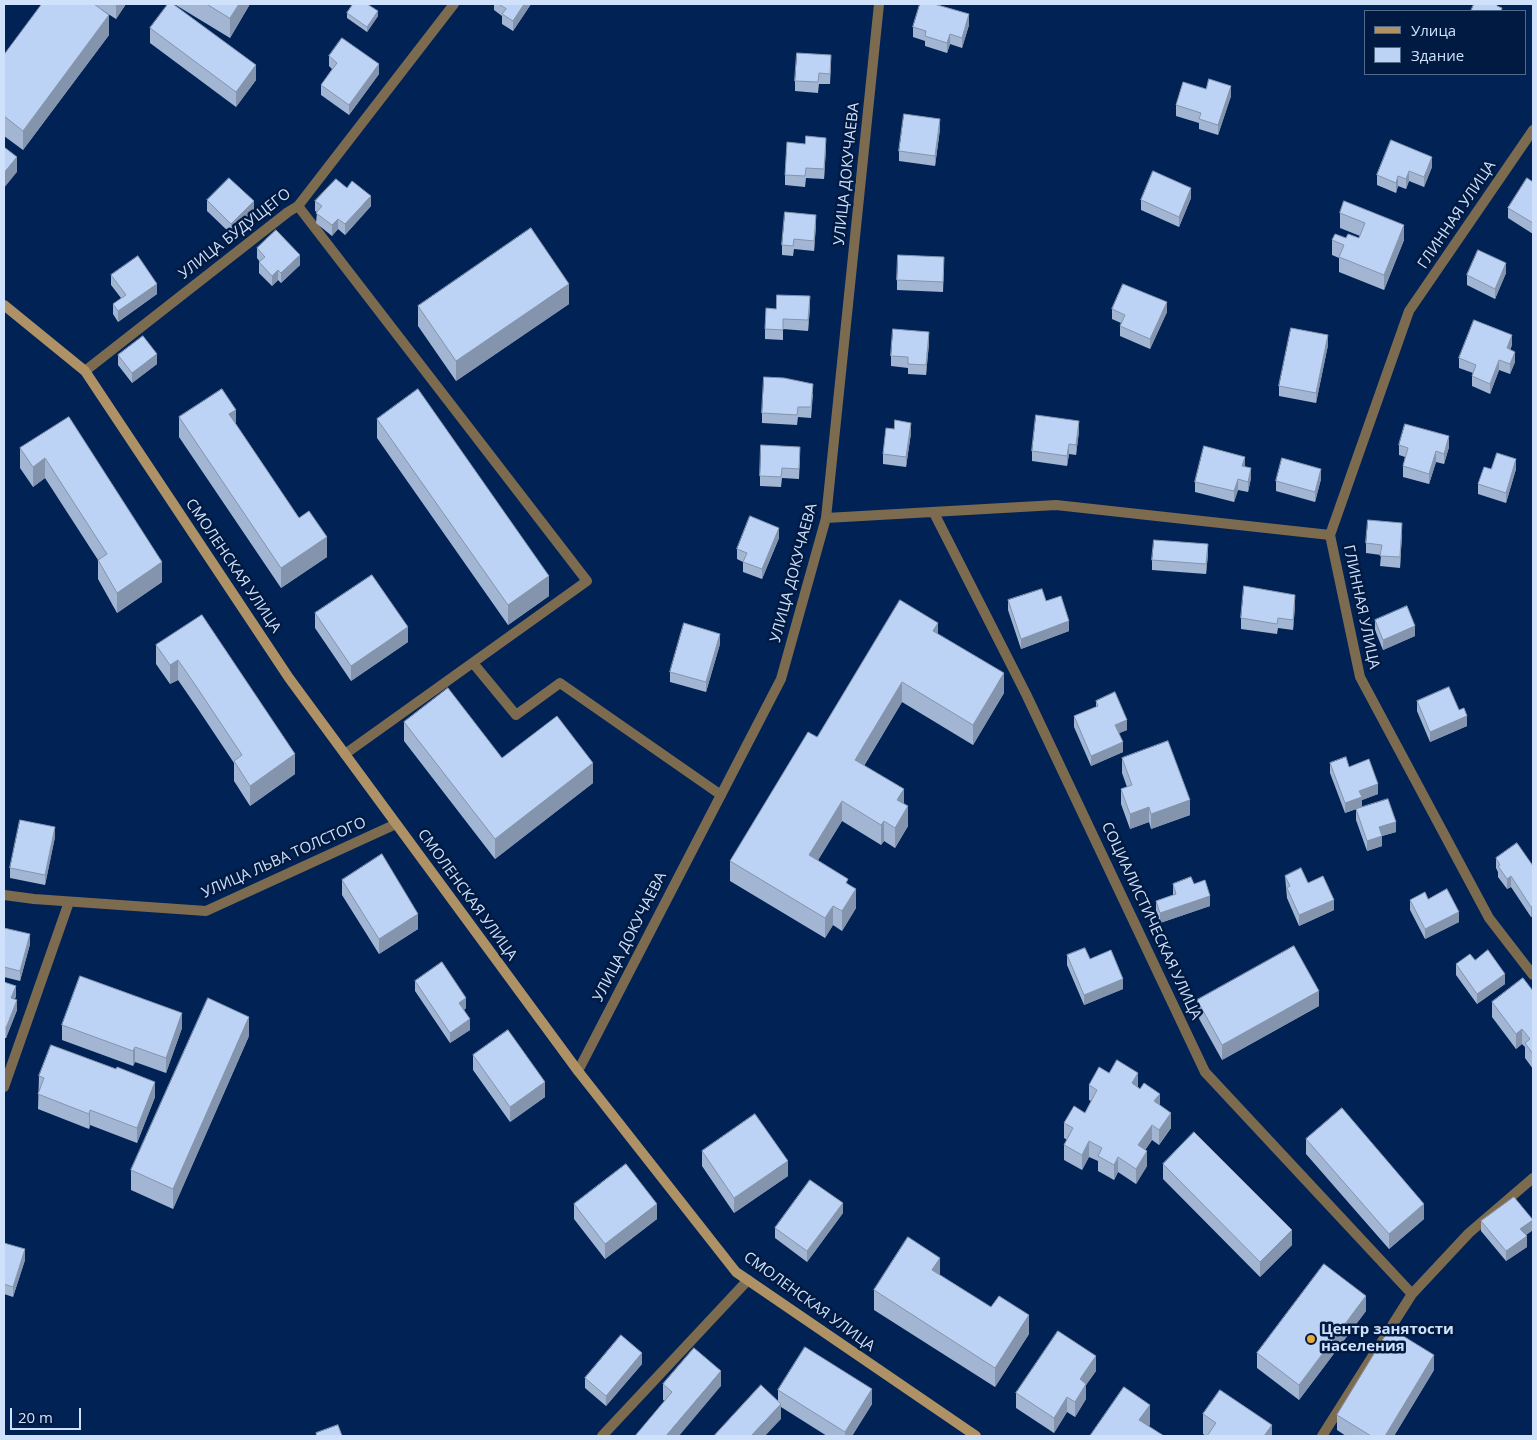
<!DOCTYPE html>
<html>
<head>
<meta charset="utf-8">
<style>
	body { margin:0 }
	#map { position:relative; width:1537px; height:1440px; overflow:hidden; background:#025; font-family:"Open Sans",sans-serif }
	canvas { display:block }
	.frame { position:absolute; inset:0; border:5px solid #cfe1fb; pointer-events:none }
	.legend { position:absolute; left:1364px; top:10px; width:162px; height:65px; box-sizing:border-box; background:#001a41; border:1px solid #536a8b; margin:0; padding:6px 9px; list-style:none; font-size:15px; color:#cfe1fb }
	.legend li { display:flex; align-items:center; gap:10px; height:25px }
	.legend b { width:25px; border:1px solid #536a8b }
	.scale { position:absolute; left:10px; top:1408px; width:71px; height:22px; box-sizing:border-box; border:2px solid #cfe1fb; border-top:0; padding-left:6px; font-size:15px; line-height:18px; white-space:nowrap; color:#cfe1fb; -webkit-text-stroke:4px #001a41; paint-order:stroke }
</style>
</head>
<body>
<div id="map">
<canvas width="1537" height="1440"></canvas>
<div class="frame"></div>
<ul class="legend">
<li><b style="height:6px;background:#ae9165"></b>Улица</li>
<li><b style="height:14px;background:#bcd3f5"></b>Здание</li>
</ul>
<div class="scale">20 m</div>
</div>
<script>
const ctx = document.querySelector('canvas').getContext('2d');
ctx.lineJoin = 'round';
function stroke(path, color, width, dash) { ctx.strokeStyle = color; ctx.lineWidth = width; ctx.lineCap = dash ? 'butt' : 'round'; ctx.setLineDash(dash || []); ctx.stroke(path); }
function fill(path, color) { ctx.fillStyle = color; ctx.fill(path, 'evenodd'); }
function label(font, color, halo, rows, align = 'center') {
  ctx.font = font + ' "Open Sans",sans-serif'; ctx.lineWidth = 5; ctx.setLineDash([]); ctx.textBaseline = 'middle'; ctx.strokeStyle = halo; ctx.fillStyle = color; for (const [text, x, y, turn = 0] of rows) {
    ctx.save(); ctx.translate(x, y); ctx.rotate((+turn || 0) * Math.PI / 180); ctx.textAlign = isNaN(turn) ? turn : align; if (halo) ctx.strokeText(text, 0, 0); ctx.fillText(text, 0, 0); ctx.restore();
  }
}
stroke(new Path2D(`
	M298 206 587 581 345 754
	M473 663 516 715 560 683 721 795
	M602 1436 748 1280`), '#7d6b4f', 10);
stroke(new Path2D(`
	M1533 130 1409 311 1330 535 1360 677 1489 918 1533 975
	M85 371 288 212 298 206 454 4
	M934 513 1026 694 1205 1072 1412 1294
	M826 518 1056 505 1330 535
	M4 895 34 899 206 911 396 824
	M578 1071 781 679 826 518 879 4
	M4 1087 69 902
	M1322 1436 1412 1294 1469 1233 1533 1178`), '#7d6b4f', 10);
stroke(new Path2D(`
	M4 305 85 371 289 678 578 1071 736 1272 976 1436`), '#ae9165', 10);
fill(new Path2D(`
	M42 4H126L116 19 102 10 109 35 23 150 4 136V55Z
	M174 4H250L230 38Z
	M494 4H531L513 31 502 24V16L494 10Z
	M347 13 378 16 367 32 347 18Z
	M969 25 962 48 950 44 947 53 925 46V41L913 37V27Z
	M150 28 256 80 236 107 150 43Z
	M329 56 379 74 349 115 321 95V85L332 69 329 66Z
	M831 65 830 84H819L818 93 795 91V81Z
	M1206 89 1231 96 1218 135 1199 129V123L1176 116V105Z
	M940 129 935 166 899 161V151Z
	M826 148 824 179 806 178 805 187 785 185V175Z
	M1432 167 1424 187 1409 181 1406 189 1398 186 1396 193 1377 185V175Z
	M1533 182V234L1508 218V208Z
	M1191 198 1179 227 1141 210V200Z
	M207 200 254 211 231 234 207 211Z
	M315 201 371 206 345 235 338 229 332 236 316 223 317 212 315 211Z
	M1344 201 1404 240 1384 290 1339 272V258L1332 255V240L1346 238H1359L1360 236 1340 228V213Z
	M816 225 814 251 794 249 793 256 782 255V245Z
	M257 248 300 265 281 283 278 280 272 286 259 273V262H260L257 258Z
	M944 267 943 292 897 290V280Z
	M1506 273 1495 299 1467 285V275Z
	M111 275 157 294 118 322 113 314V304L121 298 111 285Z
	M569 304 456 381 418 326V306Z
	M810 307 808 331 783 329V340L765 339V329L776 309Z
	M1112 309 1167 312 1150 349 1120 336V326L1121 323 1112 319Z
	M929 343 926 375 908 374V368L891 366V356Z
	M1328 345 1316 403 1279 396V386Z
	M1512 345 1510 350 1515 362 1510 374 1499 370 1490 394 1472 386V376L1473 373 1459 368V358Z
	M118 355 157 364 132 383 118 365Z
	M813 394 811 418 798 417 797 425 762 423V413Z
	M69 417 162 582 117 613 98 579V560L45 478 33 487 20 468V448Z
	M179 417 236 424 299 518 327 557 281 588 179 437Z
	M377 419 549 596 508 625 377 438Z
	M1079 431 1076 455 1069 454 1067 466 1032 461V451Z
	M911 433 906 467 883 464V454Z
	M1399 445 1449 447 1444 464 1436 462 1429 484 1403 477V466L1405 457 1399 455Z
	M800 457 799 479 782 478 781 487 760 486V476Z
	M1245 467 1251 478 1248 492 1238 490 1234 502 1195 492V482Z
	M1491 469H1516L1506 503 1478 494V484Z
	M1321 479 1315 502 1276 491V481Z
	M1402 533 1400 568 1380 566 1381 555 1366 553V543Z
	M779 538 762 579 743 572V562L737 559V549Z
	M1208 554 1206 574 1152 570V560Z
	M1008 600 1069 631 1021 649 1008 610Z
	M1295 606 1293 630 1278 628 1277 634 1241 629V618Z
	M315 613 408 642 351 681 315 628Z
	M202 615 295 774 250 806 234 781V763L198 709 178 680 170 684 156 664V645Z
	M1375 620 1415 636 1383 650 1375 630Z
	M938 634 1004 693 973 745 902 702 864 766 904 803 908 826 895 848 884 841 881 845 842 821 818 860 848 884 856 908 842 931 833 925 825 938 730 881V861L817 737Z
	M720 644 706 692 670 682V672Z
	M1096 701 1127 730 1119 733 1123 752 1091 766 1074 727V716L1096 707Z
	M1417 701 1459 710 1467 726 1430 742 1417 711Z
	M404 722 502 758 593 783 495 859 404 741Z
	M1122 758 1190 815 1151 829 1149 822 1130 829 1121 804V789L1127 787 1122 773Z
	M1330 763 1349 767 1378 794 1362 800V807L1345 813 1330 773Z
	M1356 809 1396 832 1382 836V846L1367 851 1356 820Z
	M55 837 45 885 10 878V868Z
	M1496 858 1533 866V916L1531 917 1511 887 1507 889 1498 877V872L1496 868Z
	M1285 876 1308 883 1334 910 1299 926 1287 898Z
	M342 880 418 929 379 954 342 895Z
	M1173 884H1194L1210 906 1160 923 1156 911V901L1173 895Z
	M1428 899 1459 922 1425 939 1410 910V900Z
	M4 928 30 944 20 981 4 977Z
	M1067 955 1090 959 1123 989 1084 1005 1067 965Z
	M1475 960 1505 984 1477 1004 1456 975V964Z
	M415 981 466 1008 464 1010 470 1030 450 1043 415 991Z
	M4 982 16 996 15 999 17 1010 6 1038H4Z
	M1533 991V1069L1525 1058V1047L1522 1044 1516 1049 1492 1017V1002Z
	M1197 1000 1319 1006 1222 1060 1197 1015Z
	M62 1025 182 1028 166 1073 135 1062 133 1066 62 1040Z
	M249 1036 173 1209 131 1190V1170Z
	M473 1055 545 1097 510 1122 473 1070Z
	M1109 1073 1138 1087 1160 1105 1171 1128 1159 1145 1152 1140 1145 1150 1147 1166 1136 1184 1118 1172 1114 1180 1098 1171V1161L1089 1157 1082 1170 1064 1160V1145L1067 1140 1064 1138V1123L1085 1113 1091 1101 1089 1100V1085Z
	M39 1076 155 1097 137 1143 90 1125 89 1129 38 1109Z
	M1306 1139 1424 1219 1389 1249 1306 1154Z
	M702 1151 788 1176 734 1213 702 1166Z
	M1163 1164 1292 1245 1260 1277 1163 1179Z
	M574 1204 657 1219 605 1259 574 1219Z
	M843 1213 807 1262 775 1238V1228Z
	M1481 1221 1533 1230 1526 1235 1527 1247 1506 1261 1481 1231Z
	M4 1243 25 1260 13 1297 4 1294Z
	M940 1275 1029 1334 995 1387 874 1310V1290Z
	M1366 1311 1299 1400 1257 1368V1353Z
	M642 1364 606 1406 585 1388V1378Z
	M1434 1370 1394 1436H1346L1337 1430V1415Z
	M1096 1371 1086 1385V1399L1075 1417 1067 1412 1054 1433 1016 1408V1393Z
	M663 1384 721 1386 665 1401 663 1400Z
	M778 1390 872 1404 852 1436H827L781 1407V1419L778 1401Z
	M1203 1414 1272 1436H1206L1203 1434Z`), '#a2b5d3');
fill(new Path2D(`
	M116 4H126L116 19Z
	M239 4H250L230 38V18Z
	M524 4H531L513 31V21Z
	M378 11V16L367 32V27Z
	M969 14V25L962 48V38Z
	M109 15V35L23 150V131Z
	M950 34V44L947 53V43Z
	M379 64V74L349 115V105Z
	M256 65V80L236 107V92Z
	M1231 86V96L1218 135V125Z
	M940 119V129L935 166V156Z
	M826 138V148L824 179V169Z
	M17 157V172L4 188V173Z
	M1432 157V167L1424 187V177Z
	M1409 171V181L1406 189V179Z
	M1398 176V186L1396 193V183Z
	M1191 188V198L1179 227V217Z
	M371 196V206L345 235V224Z
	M254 201V211L231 234V224Z
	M816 215V225L814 251V241Z
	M338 219V229L332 236V225Z
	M1404 225V240L1384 290V275Z
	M300 255V265L281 283V273Z
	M1506 263V273L1495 299V289Z
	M278 270V280L272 286V276Z
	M157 284V294L118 322V311Z
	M569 284V304L456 381V361Z
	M810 296V307L808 331V320Z
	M1167 302V312L1150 349V339Z
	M929 332V343L926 375V365Z
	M1328 335V345L1316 403V393Z
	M1512 335V345L1507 359V348Z
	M1515 352V362L1510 374V364Z
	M157 354V364L132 383V373Z
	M1499 360V370L1490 394V384Z
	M236 410V429L229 414Z
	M1079 421V431L1076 455V445Z
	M911 423V433L906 467V457Z
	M1449 436V447L1444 464V454Z
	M1069 444V454L1067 466V456Z
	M1436 451V462L1429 484V474Z
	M1245 457V467L1242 466Z
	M45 458V478L33 487V467Z
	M1516 459V469L1506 503V493Z
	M1251 468V478L1248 492V482Z
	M1321 469V479L1315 502V492Z
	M1238 479V490L1234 502V491Z
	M1402 523V533L1400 568V557Z
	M779 528V538L762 579V569Z
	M327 537V557L281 588V568Z
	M1208 544V554L1206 574V564Z
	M162 562V582L117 613V593Z
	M549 576V596L508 625V605Z
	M1295 595V606L1293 630V620Z
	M1069 621V631L1021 649V639Z
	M938 623V643L933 631Z
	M1415 626V636L1383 650V640Z
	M408 627V642L351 681V666Z
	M720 634V644L706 692V682Z
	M178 660V680L170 684V665Z
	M1004 673V693L973 745V725Z
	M902 682V702L855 780V760Z
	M1467 716V726L1430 742V732Z
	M1127 720V730L1115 735V725Z
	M1123 742V752L1091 766V756Z
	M295 754V774L250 806V786Z
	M593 763V783L495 859V839Z
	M1378 784V794L1362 800V807L1345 813V803L1359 791Z
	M904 789V809L897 800Z
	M1190 800V815L1151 829V814Z
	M842 801V821L809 875V855Z
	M908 806V826L895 848V828Z
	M1149 807V822L1130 829V814Z
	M884 821V841L881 845V825Z
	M1396 822V832L1382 836V846L1367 851V841L1379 827Z
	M55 827V837L45 885V875Z
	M1511 876V887L1507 889V879Z
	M856 889V908L842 931V911Z
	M1210 896V906L1160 923V913Z
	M1334 900V910L1299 926V915Z
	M833 906V925L825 938V918Z
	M1533 906V916L1531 917V907Z
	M1459 912V922L1425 939V929Z
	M418 914V929L379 954V939Z
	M30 934V944L20 981V971Z
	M1505 974V984L1477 1004V994Z
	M1123 979V989L1084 1005V995Z
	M16 986V996L11 1008V998Z
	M1319 991V1006L1222 1060V1045Z
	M466 998V1008L459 1013V1003Z
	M17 1000V1010L6 1038V1028Z
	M182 1013V1028L166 1073V1058Z
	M249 1017V1036L173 1209V1189Z
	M470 1019V1030L450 1043V1033Z
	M1522 1029V1044L1516 1049V1034Z
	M135 1047V1062L133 1066V1051Z
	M1138 1073V1088L1132 1083Z
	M155 1082V1097L137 1143V1128Z
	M545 1082V1097L510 1122V1107Z
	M1160 1094V1109L1154 1101Z
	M90 1110V1125L89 1129V1114Z
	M1171 1113V1128L1159 1145V1130Z
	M1152 1125V1140L1138 1161V1145Z
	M1089 1141V1157L1082 1170V1155Z
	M1147 1151V1166L1136 1184V1169Z
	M1118 1157V1172L1114 1180V1165Z
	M788 1161V1176L734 1213V1198Z
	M843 1203V1213L807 1262V1251Z
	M657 1204V1219L605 1259V1244Z
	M1424 1204V1219L1389 1249V1234Z
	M1533 1220V1230L1520 1239V1229Z
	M1292 1230V1245L1260 1277V1262Z
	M1527 1236V1247L1506 1261V1251Z
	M25 1249V1260L13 1297V1287Z
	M940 1258V1278L932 1270Z
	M1366 1296V1311L1299 1400V1385Z
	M1029 1315V1334L995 1387V1368Z
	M642 1353V1364L606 1406V1396Z
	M1434 1355V1370L1394 1436H1385Z
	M1096 1356V1371L1086 1385V1399L1075 1417V1402L1080 1379Z
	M721 1371V1386L679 1436H666Z
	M872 1389V1404L852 1436H845V1432Z
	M1067 1397V1412L1054 1433V1418Z
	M781 1404V1419L765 1436H751Z
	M1150 1405V1425L1142 1436 1139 1420Z
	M1272 1425V1436H1264Z`), '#8494ac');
const building = new Path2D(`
	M42 4H94L109 15 23 131 4 116V55Z
	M168 4H173L256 65 236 92 150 28Z
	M207 4H239L230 18Z
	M353 4H367L378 11 367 27 347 13Z
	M499 4H524L513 21 502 14 506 9Z
	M920 4H934L969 14 962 38 950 34 947 43 925 36 926 31 913 27Z
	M1474 4H1497V6L1502 8 1501 11H1471Z
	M342 38 379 64 349 105 321 85 337 63 329 56Z
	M797 53 831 55 830 74 819 73 818 82 795 81Z
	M1209 79 1231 86 1218 125 1199 119 1201 113 1176 105 1183 82 1206 89Z
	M904 114 940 119 935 156 899 151Z
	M806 136 826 138 824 169 806 168 805 176 785 175 787 142 805 144Z
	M1391 140 1432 157 1424 177 1409 171 1406 179 1398 176 1396 183 1377 175Z
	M4 147 17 157 4 173Z
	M1153 171 1191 188 1179 217 1141 200Z
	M229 178 254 201 231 224 207 200Z
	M1527 178 1533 182V223L1508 208Z
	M336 179 347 188 352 181 371 196 345 224 338 219 332 225 316 213 322 206 315 201Z
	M1344 201 1404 225 1384 275 1339 257 1344 245 1332 240 1335 234 1346 238 1348 234 1359 238 1365 223 1340 213Z
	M785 212 816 215 814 241 794 239 793 246 782 245Z
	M531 228 569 284 456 361 418 306Z
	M276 230 300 255 281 273 278 270 272 276 259 262 265 257 257 248Z
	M1478 250 1506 263 1495 289 1467 275Z
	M898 255 944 257 943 282 897 280Z
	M138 256 157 284 118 311 113 304 126 295 111 275Z
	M1123 284 1167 302 1150 339 1120 326 1125 315 1112 309Z
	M777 295 810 296 808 320 783 319V330L765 329 766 308 776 309Z
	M1474 320 1512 335 1507 348 1515 352 1510 364 1499 360 1490 384 1472 376 1476 365 1459 358Z
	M1291 328 1328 335 1316 393 1279 386Z
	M893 329 929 332 926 365 908 364V357L891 356Z
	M143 336 157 354 132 373 118 355Z
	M764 377 784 378 813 384 811 407H798L797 415 762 413Z
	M222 389 236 410 229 414 299 518 309 511 327 537 281 568 179 417Z
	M418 389 549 576 508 605 377 419Z
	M1036 415 1079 421 1076 445 1069 444 1067 456 1032 451Z
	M69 417 162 562 117 593 98 560 107 554 45 458 33 467 20 448Z
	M895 420 911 423 906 457 883 454 886 428 894 429Z
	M1405 424 1449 436 1444 454 1436 451 1429 474 1403 466 1408 448 1399 445Z
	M761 445 800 447 799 469 782 468 781 477 760 476Z
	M1204 446 1245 457 1242 466 1251 468 1248 482 1238 479 1234 491 1195 482Z
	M1497 453 1516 459 1506 493 1478 484 1484 467 1491 469Z
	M1282 458 1321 469 1315 492 1276 481Z
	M750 516 779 528 762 569 743 562 747 553 737 549Z
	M1368 520 1402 523 1400 557 1380 556 1382 545 1366 543Z
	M1154 540 1208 544 1206 564 1152 560Z
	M372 575 408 627 351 666 315 613Z
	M1244 586 1295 595 1293 620 1278 618 1277 624 1241 618Z
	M1042 589 1046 601 1061 596 1069 621 1021 639 1008 600Z
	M900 600 938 623 933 631 1004 673 973 725 902 682 855 760 904 789 897 800 908 806 895 828 884 821 881 825 842 801 809 855 848 879 846 883 856 889 842 911 833 906 825 918 730 861 808 732 817 737Z
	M1407 606 1415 626 1383 640 1375 620Z
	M202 615 295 754 250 786 234 761 242 755 198 689 178 660 170 665 156 645Z
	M684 623 720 634 706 682 670 672Z
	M1449 687 1459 710 1464 708 1467 716 1430 732 1417 701Z
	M448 688 502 758 557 716 593 763 495 839 404 722Z
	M1115 692 1127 720 1115 725 1123 742 1091 756 1074 716 1098 706 1096 701Z
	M1168 741 1190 800 1151 814 1149 807 1130 814 1121 789 1132 785 1122 758Z
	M1346 757 1349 767 1369 759 1378 784 1359 791 1362 797 1345 803 1330 763Z
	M1388 799 1396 822 1379 827 1382 836 1367 841 1356 809Z
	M20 820 55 827 45 875 10 868Z
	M1517 843 1533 866V906L1531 907 1511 876 1507 879 1498 866 1500 865 1496 858Z
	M382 854 418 914 379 939 342 880Z
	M1301 868 1308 883 1323 876 1334 900 1299 915 1287 888 1290 886 1285 876Z
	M1191 877 1194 884 1205 880 1210 896 1160 913 1156 901 1176 894 1173 884Z
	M1447 889 1459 912 1425 929 1410 900 1425 892 1428 899Z
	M4 928 30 934 20 971 4 967Z
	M1294 946 1319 991 1222 1045 1197 1000Z
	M1085 948 1090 959 1111 950 1123 979 1084 995 1067 955Z
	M1488 950 1505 974 1477 994 1456 964 1470 954 1475 960Z
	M442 962 466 998 459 1003 470 1019 450 1033 415 981Z
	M80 976 182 1013 166 1058 135 1047 133 1051 62 1025Z
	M1523 978 1533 991V1054L1525 1043 1530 1039 1522 1029 1516 1034 1492 1002Z
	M4 982 16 986 11 998 17 1000 6 1028 4 1027Z
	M208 998 249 1017 173 1189 131 1170Z
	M508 1030 545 1082 510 1107 473 1055Z
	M51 1045 116 1069 117 1067 155 1082 137 1128 90 1110 89 1114 38 1094 44 1078 39 1076Z
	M1117 1060 1138 1073 1132 1083 1140 1089 1144 1083 1160 1094 1154 1101 1171 1113 1159 1130 1152 1125 1138 1145 1147 1151 1136 1169 1118 1157 1114 1165 1098 1156 1102 1148 1089 1141 1082 1155 1064 1145 1073 1128 1064 1123 1074 1106 1085 1113 1097 1090 1089 1085 1099 1067 1109 1073Z
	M1342 1108 1424 1204 1389 1234 1306 1139Z
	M755 1114 788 1161 734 1198 702 1151Z
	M1194 1132 1292 1230 1260 1262 1163 1164Z
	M626 1164 657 1204 605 1244 574 1204Z
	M810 1180 843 1203 807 1251 775 1228Z
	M1514 1197 1533 1220 1520 1229 1527 1236 1506 1251 1481 1221Z
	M908 1237 940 1258 932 1270 991 1307 999 1296 1029 1315 995 1368 874 1290Z
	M4 1243 25 1249 13 1287 4 1284Z
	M1324 1264 1366 1296 1299 1385 1257 1353Z
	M1390 1328 1434 1355 1385 1436H1371L1337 1415Z
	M1058 1331 1096 1356 1080 1379 1086 1384 1075 1402 1067 1397 1054 1418 1016 1393Z
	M621 1335 642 1353 606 1396 585 1378Z
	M805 1347 872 1389 845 1432 778 1390Z
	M694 1348 721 1371 666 1436H635L672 1392 663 1384Z
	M761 1385 781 1404 751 1436H714Z
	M1124 1387 1150 1405 1139 1420 1164 1436H1090Z
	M1220 1390 1272 1425 1264 1436H1207L1216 1423 1203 1414Z
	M338 1425 342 1436H317L316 1433Z`);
fill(building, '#bcd3f5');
stroke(building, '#8494ac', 1);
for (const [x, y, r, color] of [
	[1311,1339,5,"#eaaa38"]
]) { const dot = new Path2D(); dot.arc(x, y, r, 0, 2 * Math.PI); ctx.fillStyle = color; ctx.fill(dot); stroke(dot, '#001a41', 2); }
label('15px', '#cfe1fb', '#001a41', [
	["УЛИЦА ДОКУЧАЕВА",847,174,-84],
	["ГЛИННАЯ УЛИЦА",1457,215,-56],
	["УЛИЦА БУДУЩЕГО",235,234,-38],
	["СМОЛЕНСКАЯ УЛИЦА",233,566,56],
	["УЛИЦА ДОКУЧАЕВА",794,573,-75],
	["ГЛИННАЯ УЛИЦА",1361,607,78],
	["УЛИЦА ЛЬВА ТОЛСТОГО",284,858,-24],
	["СМОЛЕНСКАЯ УЛИЦА",467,895,54],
	["СОЦИАЛИСТИЧЕСКАЯ УЛИЦА",1151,921,65],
	["УЛИЦА ДОКУЧАЕВА",630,937,-63],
	["СМОЛЕНСКАЯ УЛИЦА",809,1302,36]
]);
label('bold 15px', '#cfe1fb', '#001a41', [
	["Центр занятости",1321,1330],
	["населения",1321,1347]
], 'left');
</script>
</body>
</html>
